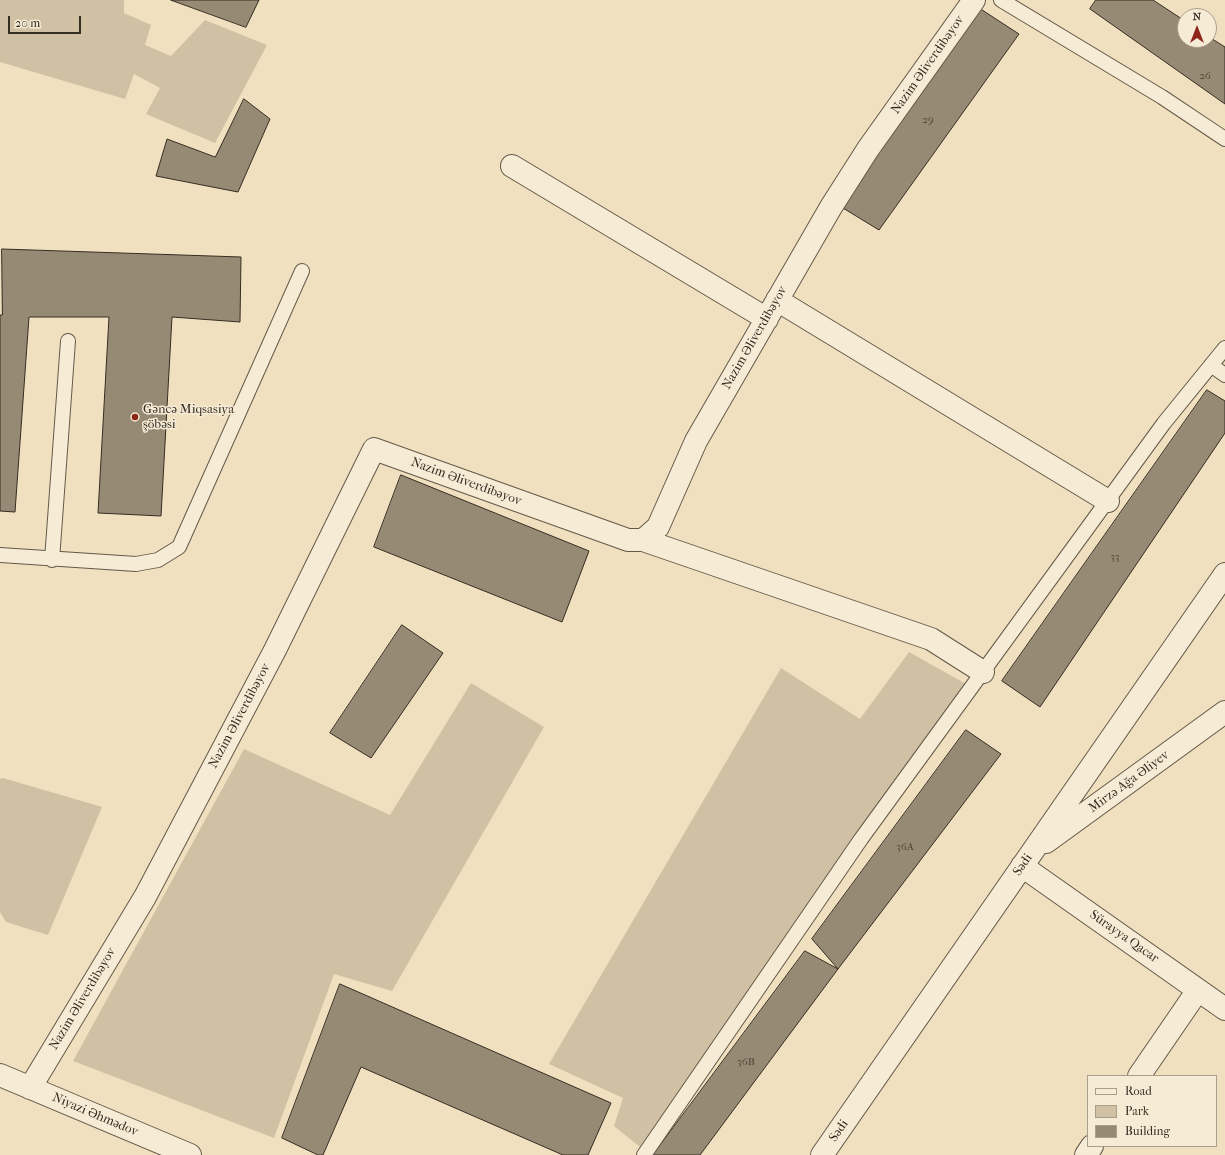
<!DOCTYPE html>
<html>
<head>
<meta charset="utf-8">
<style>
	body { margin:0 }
	#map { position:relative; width:1225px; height:1155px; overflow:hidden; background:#f1e0bf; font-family:"IM FELL French Canon",serif }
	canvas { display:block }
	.legend { position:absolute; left:1087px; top:1075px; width:130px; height:72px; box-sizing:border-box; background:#f6ebd5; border:1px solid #a99f8d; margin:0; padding:5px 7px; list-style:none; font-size:12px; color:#352c22 }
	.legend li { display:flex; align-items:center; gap:8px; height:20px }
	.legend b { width:20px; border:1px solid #a99f8d }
	.north { position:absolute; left:1177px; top:8px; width:40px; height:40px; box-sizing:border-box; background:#f6ebd5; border:1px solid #a99f8d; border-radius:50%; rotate:0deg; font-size:11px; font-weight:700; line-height:16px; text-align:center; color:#352c22 }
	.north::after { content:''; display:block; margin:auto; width:14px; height:18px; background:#8f2418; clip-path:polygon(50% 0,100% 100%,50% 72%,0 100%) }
	.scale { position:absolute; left:8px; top:16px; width:73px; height:18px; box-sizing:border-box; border:2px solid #352c22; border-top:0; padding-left:5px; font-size:12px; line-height:14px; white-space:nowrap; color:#352c22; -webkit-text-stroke:3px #f6ebd5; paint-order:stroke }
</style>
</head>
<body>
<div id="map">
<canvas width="1225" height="1155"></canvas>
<ul class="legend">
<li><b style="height:5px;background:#f6ebd5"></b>Road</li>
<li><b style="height:11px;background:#d1c1a4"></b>Park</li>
<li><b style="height:11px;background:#978a74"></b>Building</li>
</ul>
<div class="north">N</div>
<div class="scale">20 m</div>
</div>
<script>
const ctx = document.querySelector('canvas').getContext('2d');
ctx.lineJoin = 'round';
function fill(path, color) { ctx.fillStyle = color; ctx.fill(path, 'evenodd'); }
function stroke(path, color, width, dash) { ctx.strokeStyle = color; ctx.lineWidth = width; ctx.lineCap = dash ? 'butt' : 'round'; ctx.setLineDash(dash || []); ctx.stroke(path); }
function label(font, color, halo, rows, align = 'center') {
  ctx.font = font + ' "IM FELL French Canon",serif'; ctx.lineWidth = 3; ctx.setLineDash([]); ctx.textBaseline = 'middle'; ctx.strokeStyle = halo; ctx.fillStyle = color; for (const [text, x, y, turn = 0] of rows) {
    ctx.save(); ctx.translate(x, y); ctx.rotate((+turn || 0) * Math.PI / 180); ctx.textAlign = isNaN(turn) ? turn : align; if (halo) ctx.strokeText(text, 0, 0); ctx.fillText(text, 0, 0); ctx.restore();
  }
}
fill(new Path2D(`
	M0 0H124V13L151 25 145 45 171 56 205 20 267 45 215 143 146 114 160 88 134 74 125 99 0 62Z
	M909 652 966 684 640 1147 614 1126 623 1098 549 1064 781 668 860 719Z
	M471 683 544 727 392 991 334 974 274 1138 73 1061 244 749 390 815Z
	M3 778 102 807 48 935 6 922 0 912V779Z`), '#d1c1a4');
const building = new Path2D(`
	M171 0H259L246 27Z
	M1096 0H1153L1185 21V40H1209V37L1225 47V104L1090 9Z
	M976 6 1019 34 879 230 838 205Z
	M244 99 270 119 238 192 156 176 167 139 215 157Z
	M2 249 241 257 240 322 172 317 161 516 98 513 109 317H29L15 512 0 511V315H2Z
	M1207 390 1225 401V433L1040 707 1002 681Z
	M401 475 589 551 562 622 374 547Z
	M402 625 443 653 371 758 330 733Z
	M966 730 1001 754 838 969 812 939Z
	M805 951 838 969 700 1155H653Z
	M340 984 611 1103 588 1155H563L361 1067 323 1155H318L282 1138Z`);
fill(building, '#978a74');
stroke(building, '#352c22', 1);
const service = new Path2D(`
	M1001 0 1162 97 1225 139
	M1211 365 1225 375
	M0 555 136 564 158 560 179 547 302 271
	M52 560 68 341
	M644 1155 861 839 1164 423 1225 348`);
const minor = new Path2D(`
	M512 166 767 319
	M777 300 1108 501
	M643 540 931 639 983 672
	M1046 842 1225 712
	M1022 866 1225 1009
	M0 1075 190 1155
	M1139 1076 1198 990
	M30 1088 145 897 275 650 374 449 628 540H643L658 527 696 441 831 207 868 149 974 0
	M822 1155 1225 574
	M1086 1155 1092 1146`);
stroke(service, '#645949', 16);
stroke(minor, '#645949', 24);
stroke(service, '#f6ebd5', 14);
stroke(minor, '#f6ebd5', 22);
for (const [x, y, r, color] of [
	[135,417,4,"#8f2418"]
]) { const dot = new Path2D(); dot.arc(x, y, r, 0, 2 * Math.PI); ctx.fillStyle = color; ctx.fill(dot); stroke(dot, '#f6ebd5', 1.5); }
label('11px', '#4e4436', null, [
	["26",1205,76],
	["29",928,120],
	["33",1115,557],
	["36A",905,847],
	["36B",746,1062]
]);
label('13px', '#352c22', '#f6ebd5', [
	["Nazim Əliverdibəyov",928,65,-55],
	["Nazim Əliverdibəyov",755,338,-60],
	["Nazim Əliverdibəyov",466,482,20],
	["Nazim Əliverdibəyov",240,716,-62],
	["Mirzə Ağa Əliyev",1129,782,-36],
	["Sədi",1023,865,-55],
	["Sürayya Qacar",1124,937,35],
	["Nazim Əliverdibəyov",83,999,-59],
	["Niyazi Əhmədov",95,1115,23],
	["Sədi",839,1131,-55]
]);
label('13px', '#352c22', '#f6ebd5', [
	["Gəncə Miqsasiya",143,410],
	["şöbəsi",143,425]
], 'left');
</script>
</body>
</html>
